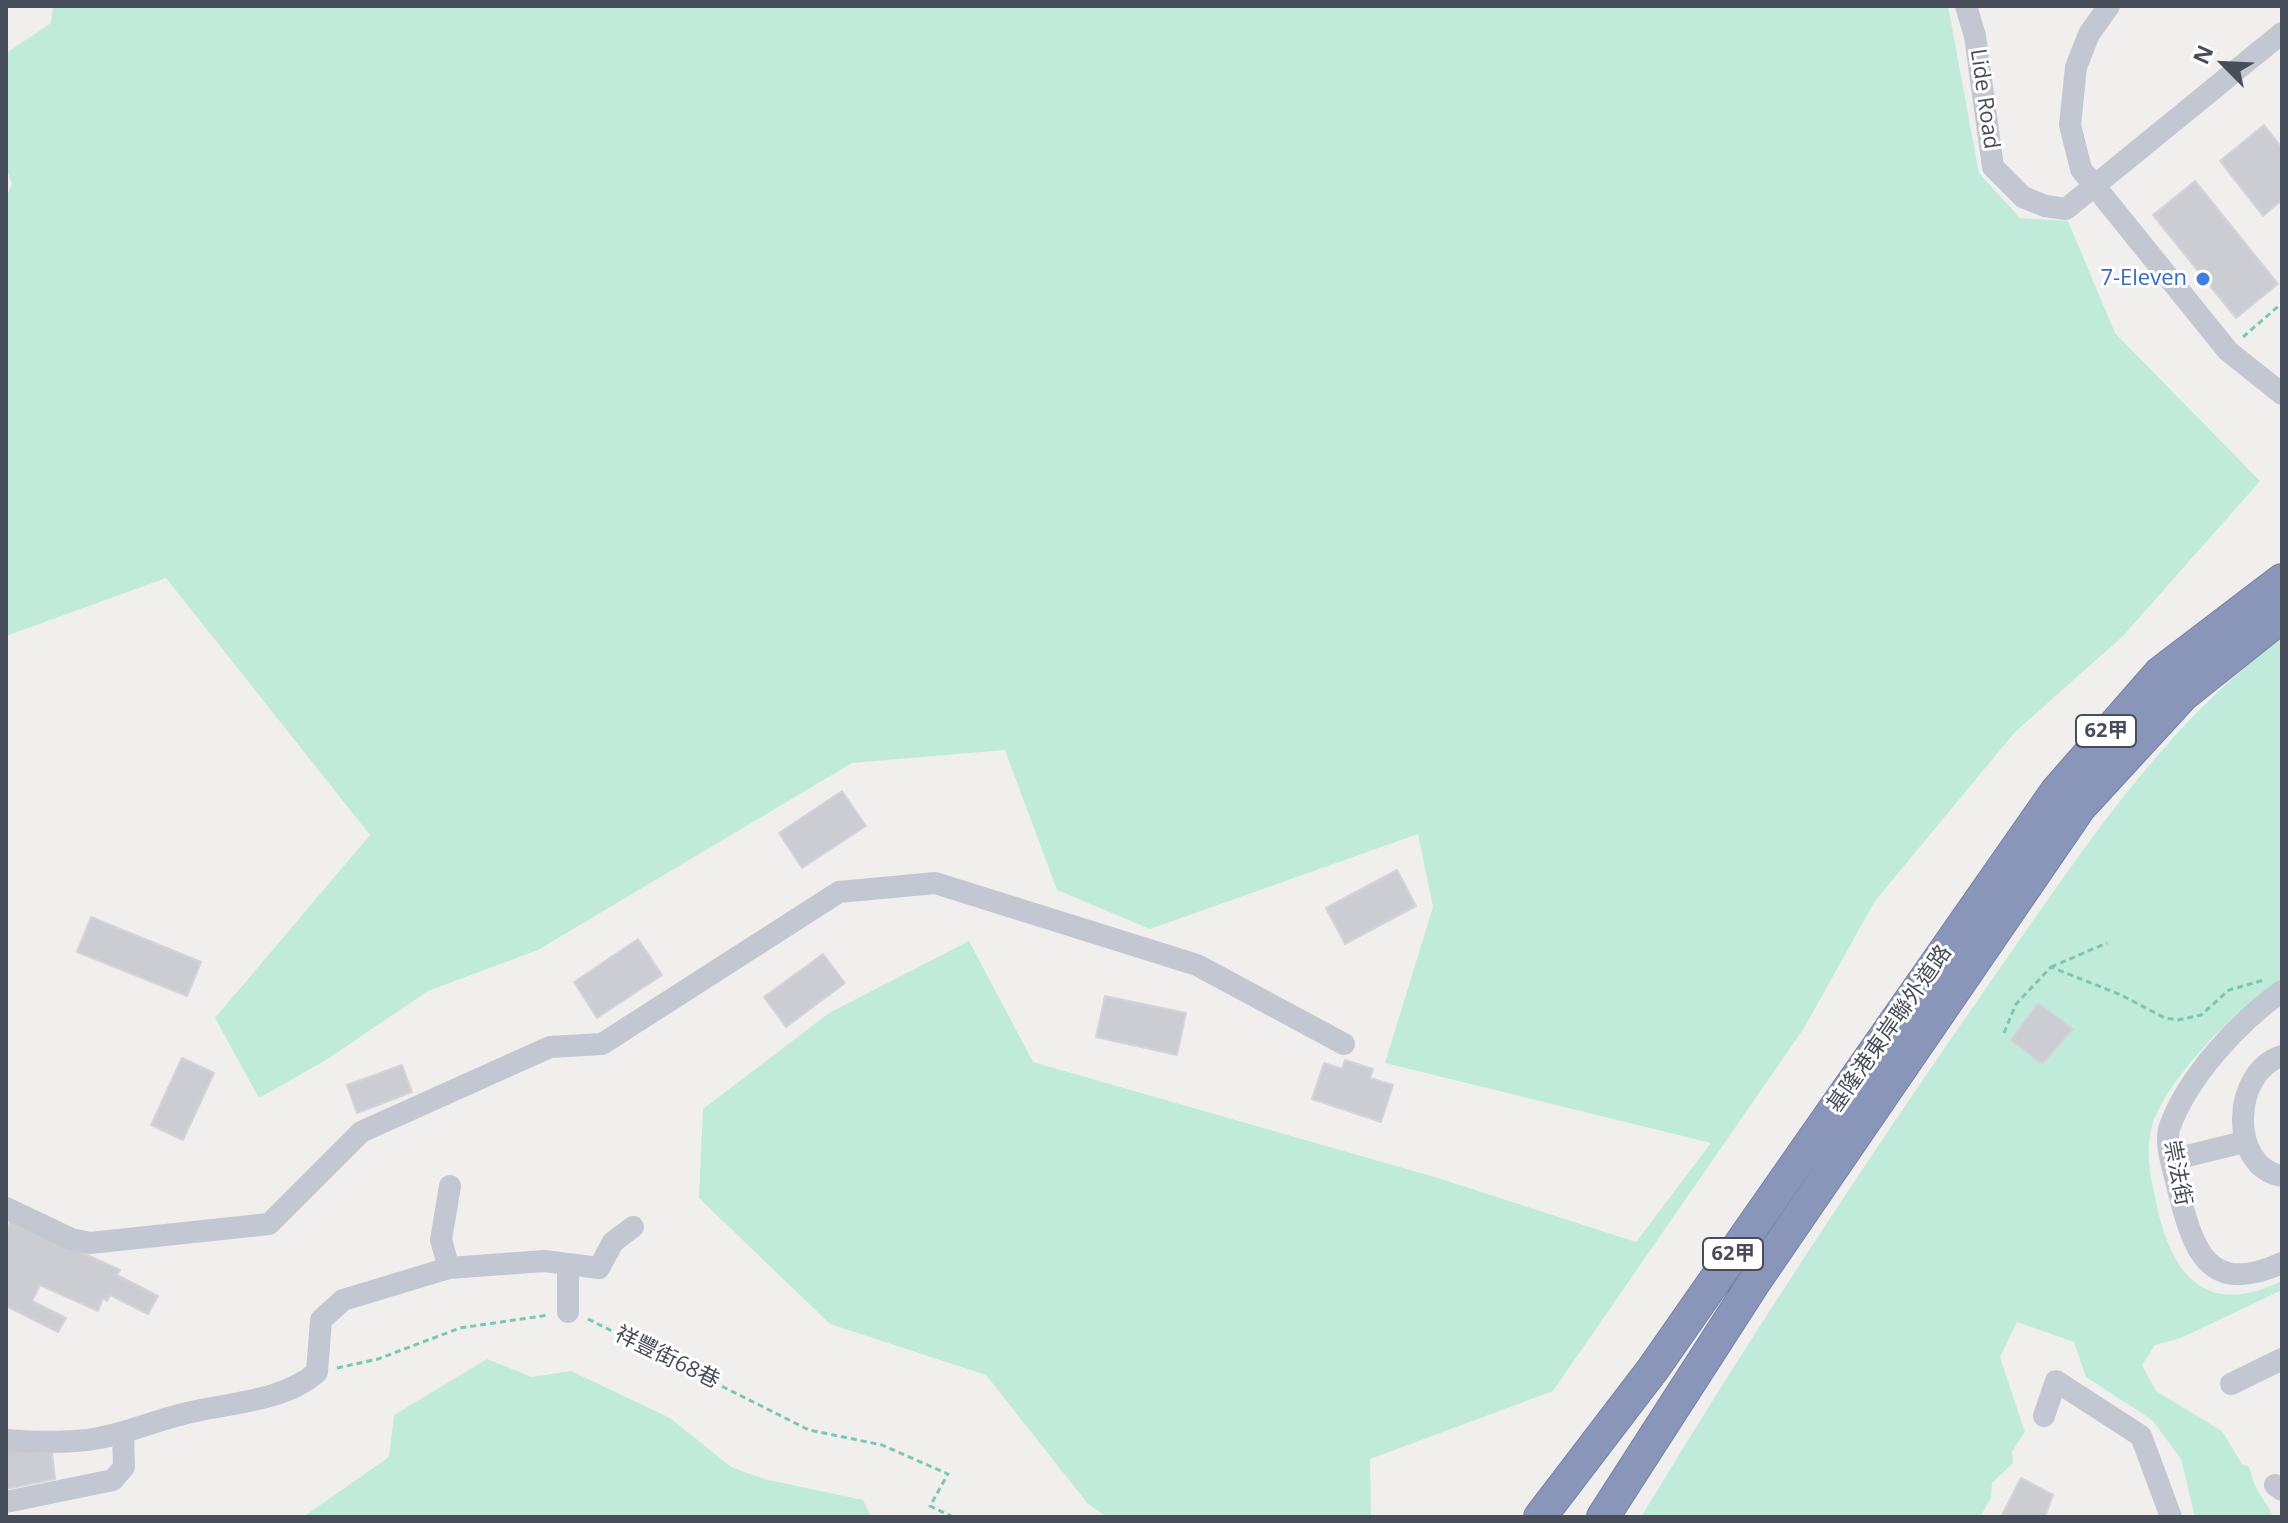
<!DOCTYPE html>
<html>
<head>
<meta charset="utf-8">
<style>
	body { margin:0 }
	#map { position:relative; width:2288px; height:1523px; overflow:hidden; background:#f1efee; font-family:"Open Sans",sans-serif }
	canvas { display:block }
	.frame { position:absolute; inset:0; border:8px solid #484d5a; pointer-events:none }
	.north { position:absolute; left:2184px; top:24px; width:80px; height:80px; -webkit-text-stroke:6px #fff; paint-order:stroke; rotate:294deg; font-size:22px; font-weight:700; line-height:32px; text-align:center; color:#484d5a }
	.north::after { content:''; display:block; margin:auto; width:28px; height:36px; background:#484d5a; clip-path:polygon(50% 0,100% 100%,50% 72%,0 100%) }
</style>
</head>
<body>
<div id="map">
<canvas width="2288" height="1523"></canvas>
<div class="frame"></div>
<div class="north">N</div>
</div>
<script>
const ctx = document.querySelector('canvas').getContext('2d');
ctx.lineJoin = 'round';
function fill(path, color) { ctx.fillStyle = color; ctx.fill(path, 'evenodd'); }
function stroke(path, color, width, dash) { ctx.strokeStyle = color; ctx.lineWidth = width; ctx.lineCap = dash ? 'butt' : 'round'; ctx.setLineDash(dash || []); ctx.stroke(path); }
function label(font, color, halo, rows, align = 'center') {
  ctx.font = font + ' "Open Sans","Noto Sans TC",sans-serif'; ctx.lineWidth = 6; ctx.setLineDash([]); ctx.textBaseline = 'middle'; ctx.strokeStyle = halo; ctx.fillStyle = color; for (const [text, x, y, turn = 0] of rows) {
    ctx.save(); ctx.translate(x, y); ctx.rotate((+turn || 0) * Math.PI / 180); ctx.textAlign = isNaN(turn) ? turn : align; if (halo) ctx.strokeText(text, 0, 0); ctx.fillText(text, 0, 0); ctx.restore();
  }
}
fill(new Path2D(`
	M53 6H1948L1979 173 2020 218 2068 221 2115 333 2260 481 2123 636 2015 732 1875 901 1804 1028 1553 1391 1370 1459 1371 1517H1107L1088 1504 986 1375 830 1324 699 1198 703 1109 829 1013 969 941 1033 1062 1438 1178 1636 1242 1711 1143 1385 1063 1433 907 1418 834 1150 929 1057 890 1005 750 852 763 538 950 428 991 326 1060 259 1098 215 1018 370 835 166 578 6 636V198L12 184 6 167V53L51 23Z
	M2282 638V981C2240 1003 2162 1083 2151 1130 2146 1154 2150 1174 2155 1197 2169 1270 2202 1320 2282 1281V1290L2181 1338 2155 1345 2142 1365 2156 1391 2222 1431 2242 1464 2249 1467 2255 1486 2274 1517H2195L2181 1459 2152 1420 2086 1377 2074 1342 2017 1322 2000 1357 2025 1432 2012 1451 2013 1463 1992 1483 1991 1498 1980 1517H1641C1751 1335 1869 1156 1991 981 2078 858 2159 729 2282 638Z
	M487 1359 532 1377 571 1371 670 1418 731 1467 764 1479 863 1500 871 1517H303L389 1457 394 1415Z`), '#c0ebdb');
const building = new Path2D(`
	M2264 125 2282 148V200L2263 216 2220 161Z
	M2195 181 2278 284 2236 318 2153 215Z
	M842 791 866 826 802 868 779 833Z
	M1397 870 1416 906 1345 944 1326 908Z
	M91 917 201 962 187 996 77 952Z
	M638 939 662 975 597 1018 574 982Z
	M823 954 845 983 786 1027 764 997Z
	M1105 996 1186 1013 1177 1055 1096 1037Z
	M2038 1003 2073 1029 2042 1064 2011 1040Z
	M182 1058 214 1073 183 1140 151 1125Z
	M1345 1060 1373 1069 1370 1078 1393 1085 1381 1122 1312 1099 1324 1063 1342 1069Z
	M402 1065 412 1092 357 1113 347 1085Z
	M11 1220 120 1270 117 1275 158 1296 148 1314 110 1295 107 1301 103 1298 98 1311 40 1285 32 1301 66 1318 58 1332 6 1306V1233Z
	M51 1443 55 1479 6 1489V1445Z
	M2021 1478 2053 1495 2045 1517H2001Z`);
fill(building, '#ccccd3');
stroke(building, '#d3d3d9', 2);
const highway = new Path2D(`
	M1540 1517 1653 1369 2056 792 2160 673 2282 580
	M1603 1517 1753 1284 2080 807 2183 695 2282 616`);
stroke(highway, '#7580a5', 34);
stroke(new Path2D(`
	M2243 337 2282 303
	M2051 967 2107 943
	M2004 1033 2016 1004 2051 967 2121 995 2165 1018 2178 1020 2201 1015 2229 990 2264 980
	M588 1319 809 1430 882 1445 948 1474 930 1506 953 1517
	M337 1368 378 1359 460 1328 549 1315`), '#7ac7b3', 3, [6, 4]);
stroke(new Path2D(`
	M1966 6 1975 36 1993 167 2023 197 2045 206 2066 209 2282 33
	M2109 6 2089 34 2076 67 2070 125 2081 169 2228 351 2282 394
	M2282 991C2239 1022 2189 1075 2170 1126 2164 1142 2173 1168 2177 1185 2193 1250 2207 1297 2282 1263
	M2282 1056C2232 1071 2228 1167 2282 1176
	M2171 1160 2244 1142
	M6 1208 71 1239 90 1243 269 1224 361 1132 550 1047 602 1044 839 892 935 883 1197 965 1344 1044
	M568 1264V1312
	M449 1268 441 1240 450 1186
	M2231 1384 2282 1359
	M2044 1416 2056 1381 2141 1436 2171 1517
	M6 1440C32 1442 61 1443 87 1440 121 1436 150 1422 183 1414 225 1403 284 1402 317 1372L321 1320 343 1300 449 1268 544 1261 599 1268 613 1242 633 1227
	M2275 1485 2282 1490
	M6 1502 113 1480 124 1467 123 1434`), '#c3c7d2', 22);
stroke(highway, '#8995b9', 32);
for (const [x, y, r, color] of [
	[2203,279,8,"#3f7fe0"]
]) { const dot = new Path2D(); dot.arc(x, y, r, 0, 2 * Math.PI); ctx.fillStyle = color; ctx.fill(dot); stroke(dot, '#fff', 3); }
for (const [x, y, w] of [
	[2106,731,60],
	[1733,1254,60]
]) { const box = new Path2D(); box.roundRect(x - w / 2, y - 16, w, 32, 6); ctx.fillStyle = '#fff'; ctx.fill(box); stroke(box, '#484d5a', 2); }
label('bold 20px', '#484d5a', null, [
	["62甲",2106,731],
	["62甲",1733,1254]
]);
label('22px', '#484d5a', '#fff', [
	["Lide Road",1984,99,82],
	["基隆港東岸聯外道路",1890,1029,-55],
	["崇法街",2177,1173,79],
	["祥豐街68巷",667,1358,26]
]);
label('22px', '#366cbe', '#fff', [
	["7-Eleven",2187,279]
], 'right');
</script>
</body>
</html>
